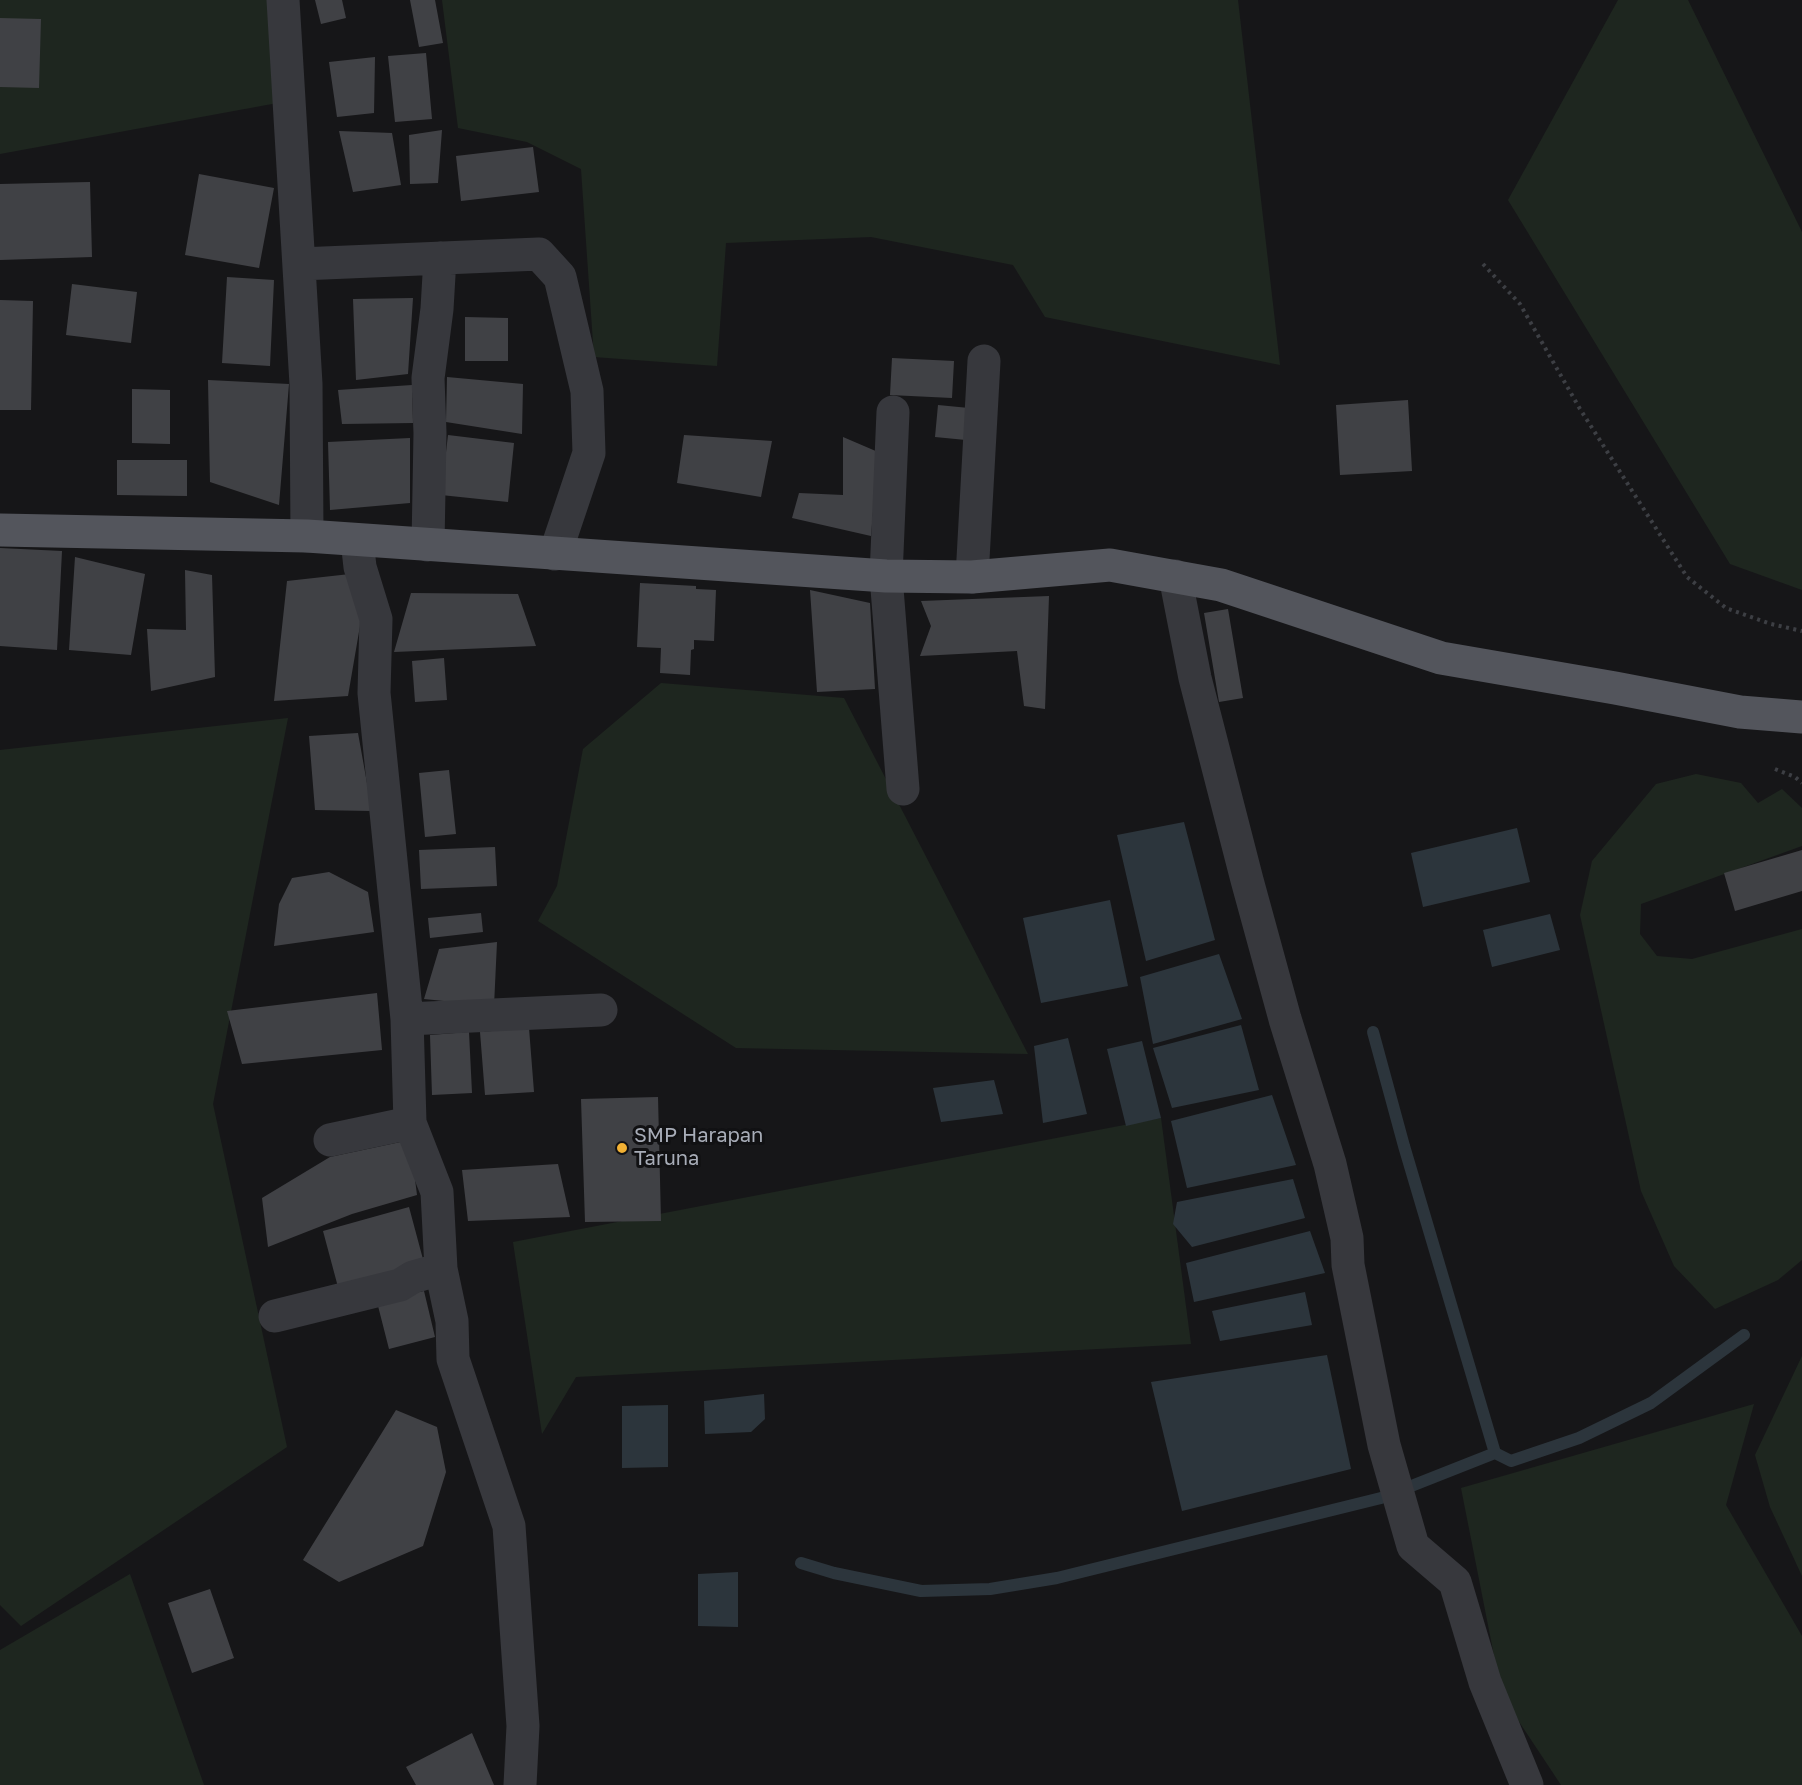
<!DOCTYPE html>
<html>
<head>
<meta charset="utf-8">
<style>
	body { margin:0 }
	canvas { display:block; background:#161618 }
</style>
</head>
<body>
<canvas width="1802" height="1785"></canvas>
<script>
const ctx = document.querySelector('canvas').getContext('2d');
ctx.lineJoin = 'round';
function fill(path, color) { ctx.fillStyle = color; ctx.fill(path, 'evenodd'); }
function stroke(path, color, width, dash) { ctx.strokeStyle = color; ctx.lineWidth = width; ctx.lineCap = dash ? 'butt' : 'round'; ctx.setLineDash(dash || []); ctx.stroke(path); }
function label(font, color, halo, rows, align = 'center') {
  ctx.font = font + ' "Golos Text",sans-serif'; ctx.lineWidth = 6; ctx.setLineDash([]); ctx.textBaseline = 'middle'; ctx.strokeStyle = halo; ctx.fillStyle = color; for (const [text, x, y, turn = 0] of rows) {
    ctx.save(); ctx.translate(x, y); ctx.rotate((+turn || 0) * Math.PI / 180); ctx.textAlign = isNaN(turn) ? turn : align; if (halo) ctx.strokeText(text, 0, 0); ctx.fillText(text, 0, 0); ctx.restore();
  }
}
fill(new Path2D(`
	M0 0H283L299 99 0 154Z
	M442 0H1238L1280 365 1045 317 1013 265 871 237 726 243 717 366 594 357 581 169 527 142 458 128Z
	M1618 0H1688L1802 232V590L1730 564 1508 200Z
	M661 683 844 698 1028 1054 736 1048 538 921 557 886 583 749Z
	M288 718 213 1104 287 1447 21 1626 0 1605V750Z
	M1696 774 1741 783 1758 803 1782 789 1802 808V846L1641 904 1640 934 1657 956 1692 959 1802 929V1260L1778 1280 1715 1309 1674 1266 1641 1191 1580 915 1592 861 1656 784Z
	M1161 1118 1191 1344 576 1377 542 1434 513 1242Z
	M1802 1356V1576L1770 1507 1755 1455Z
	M1754 1404 1726 1505 1802 1636V1785H1561L1502 1696 1461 1488Z
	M130 1574 204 1785H0V1650Z`), '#1e261f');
fill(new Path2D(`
	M1184 822 1215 940 1146 961 1117 835Z
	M1517 828 1530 882 1423 907 1411 853Z
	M1110 900 1128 986 1041 1003 1023 918Z
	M1550 914 1560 950 1492 967 1483 930Z
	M1219 954 1242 1019 1153 1044 1140 977Z
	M1241 1025 1259 1090 1172 1108 1153 1048Z
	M1068 1038 1087 1114 1043 1123 1034 1046Z
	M1142 1041 1161 1118 1126 1126 1107 1049Z
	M994 1080 1003 1114 941 1122 933 1088Z
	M1272 1095 1296 1165 1187 1188 1171 1121Z
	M1293 1179 1305 1218 1192 1247 1173 1224 1177 1202Z
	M1310 1231 1325 1273 1194 1302 1186 1263Z
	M1305 1292 1312 1325 1220 1341 1212 1311Z
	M1327 1355 1351 1469 1182 1511 1151 1382Z
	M764 1394 765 1419 751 1432 705 1434 704 1401Z
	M668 1405V1467L622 1468V1406Z
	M738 1572V1627L698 1626V1574Z`), '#2c353c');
stroke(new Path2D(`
	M1373 1032 1404 1146 1495 1453 1511 1461 1579 1438 1651 1403 1744 1335
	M801 1563 834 1573 921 1591 990 1589 1057 1578 1381 1498 1495 1453`), '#2c353c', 12);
fill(new Path2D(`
	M315 0H342L346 18 321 24Z
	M410 0H435L443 43 419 47Z
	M0 18 41 19 39 88 0 87Z
	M426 53 432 119 395 122 388 56Z
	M375 57 374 113 337 117 329 62Z
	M442 130 438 183 410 184 409 135Z
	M339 131 392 133 401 185 353 192Z
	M533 147 539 192 461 201 456 156Z
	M199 174 274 188 259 268 185 255Z
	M90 182 92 257 0 260V184Z
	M227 277 274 280 270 366 222 363Z
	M72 284 137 292 131 343 66 335Z
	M413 298 408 374 356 380 353 299Z
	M0 300 33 301 31 410H0Z
	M465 317 508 318V361H465Z
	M892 358 954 361 952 398 890 395Z
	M447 377 523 384 522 434 446 422Z
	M208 380 289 384 279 505 210 482Z
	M412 385 413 423 342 424 338 390Z
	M132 389 170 390V444L132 443Z
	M1408 400 1412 471 1340 475 1336 405Z
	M938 405 969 408 966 440 935 437Z
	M448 435 514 443 508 502 441 495Z
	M684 435 772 441 761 497 677 483Z
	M843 437 878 452 871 536 792 518 799 493 843 495Z
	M410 438V503L330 510 328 442Z
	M117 460H187V496L117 495Z
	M0 548 62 551 57 650 0 646Z
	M75 557 145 574 131 655 69 650Z
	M185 570 212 575 215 677 151 691 147 629 186 630Z
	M350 574 361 620 348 696 274 701 287 581Z
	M640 583 696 586V589L716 590 714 641 694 640V649L691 650 690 675 660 673 661 648 637 647Z
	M810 590 870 603 875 689 817 692Z
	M411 593 518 594 536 646 394 652Z
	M1049 596 1045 709 1024 706 1017 651 920 656 931 626 921 601Z
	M1228 609 1243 698 1219 702 1204 613Z
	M444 658 447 700 415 702 412 661Z
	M358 733 372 811 315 810 309 736Z
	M449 770 456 834 425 837 419 773Z
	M495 847 497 886 421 889 419 850Z
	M1802 850V891L1735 911 1724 873Z
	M329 872 368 892 374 932 274 946 279 904 292 878Z
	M481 913 483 932 430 938 428 918Z
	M497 942 494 1006 424 999 439 949Z
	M377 993 382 1050 242 1064 227 1011Z
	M529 1028 534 1092 485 1095 480 1032Z
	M469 1032 472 1093 432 1095 430 1035Z
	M658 1097 661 1221 585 1222 581 1099Z
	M410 1140 417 1195 352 1214 268 1247 262 1198 330 1157Z
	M558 1164 570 1217 468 1221 462 1170Z
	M409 1207 424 1263 338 1287 323 1231Z
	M424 1291 435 1337 389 1349 377 1302Z
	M396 1410 437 1427 446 1472 423 1546 339 1582 303 1560Z
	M210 1589 234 1658 192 1673 168 1603Z
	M472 1733 494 1785H416L406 1767Z`), '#404145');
stroke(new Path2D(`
	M1483 264 1520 304 1580 409 1687 577 1726 608 1771 624 1802 631
	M1775 769 1795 777 1802 783`), '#3d3f44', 4, [3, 4.5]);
stroke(new Path2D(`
	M283 0 306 384 307 536
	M300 264 539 254 560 277 587 391 589 453 555 554
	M893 412 886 576 903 789
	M357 540 360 567 376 619 374 693 407 1019 410 1123 437 1192 441 1269 452 1321 453 1359 509 1526 523 1726 520 1785
	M428 545 430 433 428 378 437 309 440 258
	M1175 576 1195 678 1247 880 1285 1019 1330 1164 1347 1238 1348 1265 1384 1445 1413 1546 1455 1582 1485 1682 1527 1785
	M972 577 984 361
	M407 1019 601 1010
	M330 1140 410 1123
	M275 1316 400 1285 413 1277 441 1269`), '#37383d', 33);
stroke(new Path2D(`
	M0 530 307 536 886 576 972 577 1110 565 1221 585 1441 658 1615 688 1740 712 1802 717`), '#53555c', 33);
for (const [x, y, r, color] of [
	[622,1148,6,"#f2b134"]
]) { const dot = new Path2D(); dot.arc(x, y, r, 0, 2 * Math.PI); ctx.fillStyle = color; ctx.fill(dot); stroke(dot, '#111113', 2); }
label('20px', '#a8adb8', '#111113', [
	["SMP Harapan",634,1136],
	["Taruna",634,1159]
], 'left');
</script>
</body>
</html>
